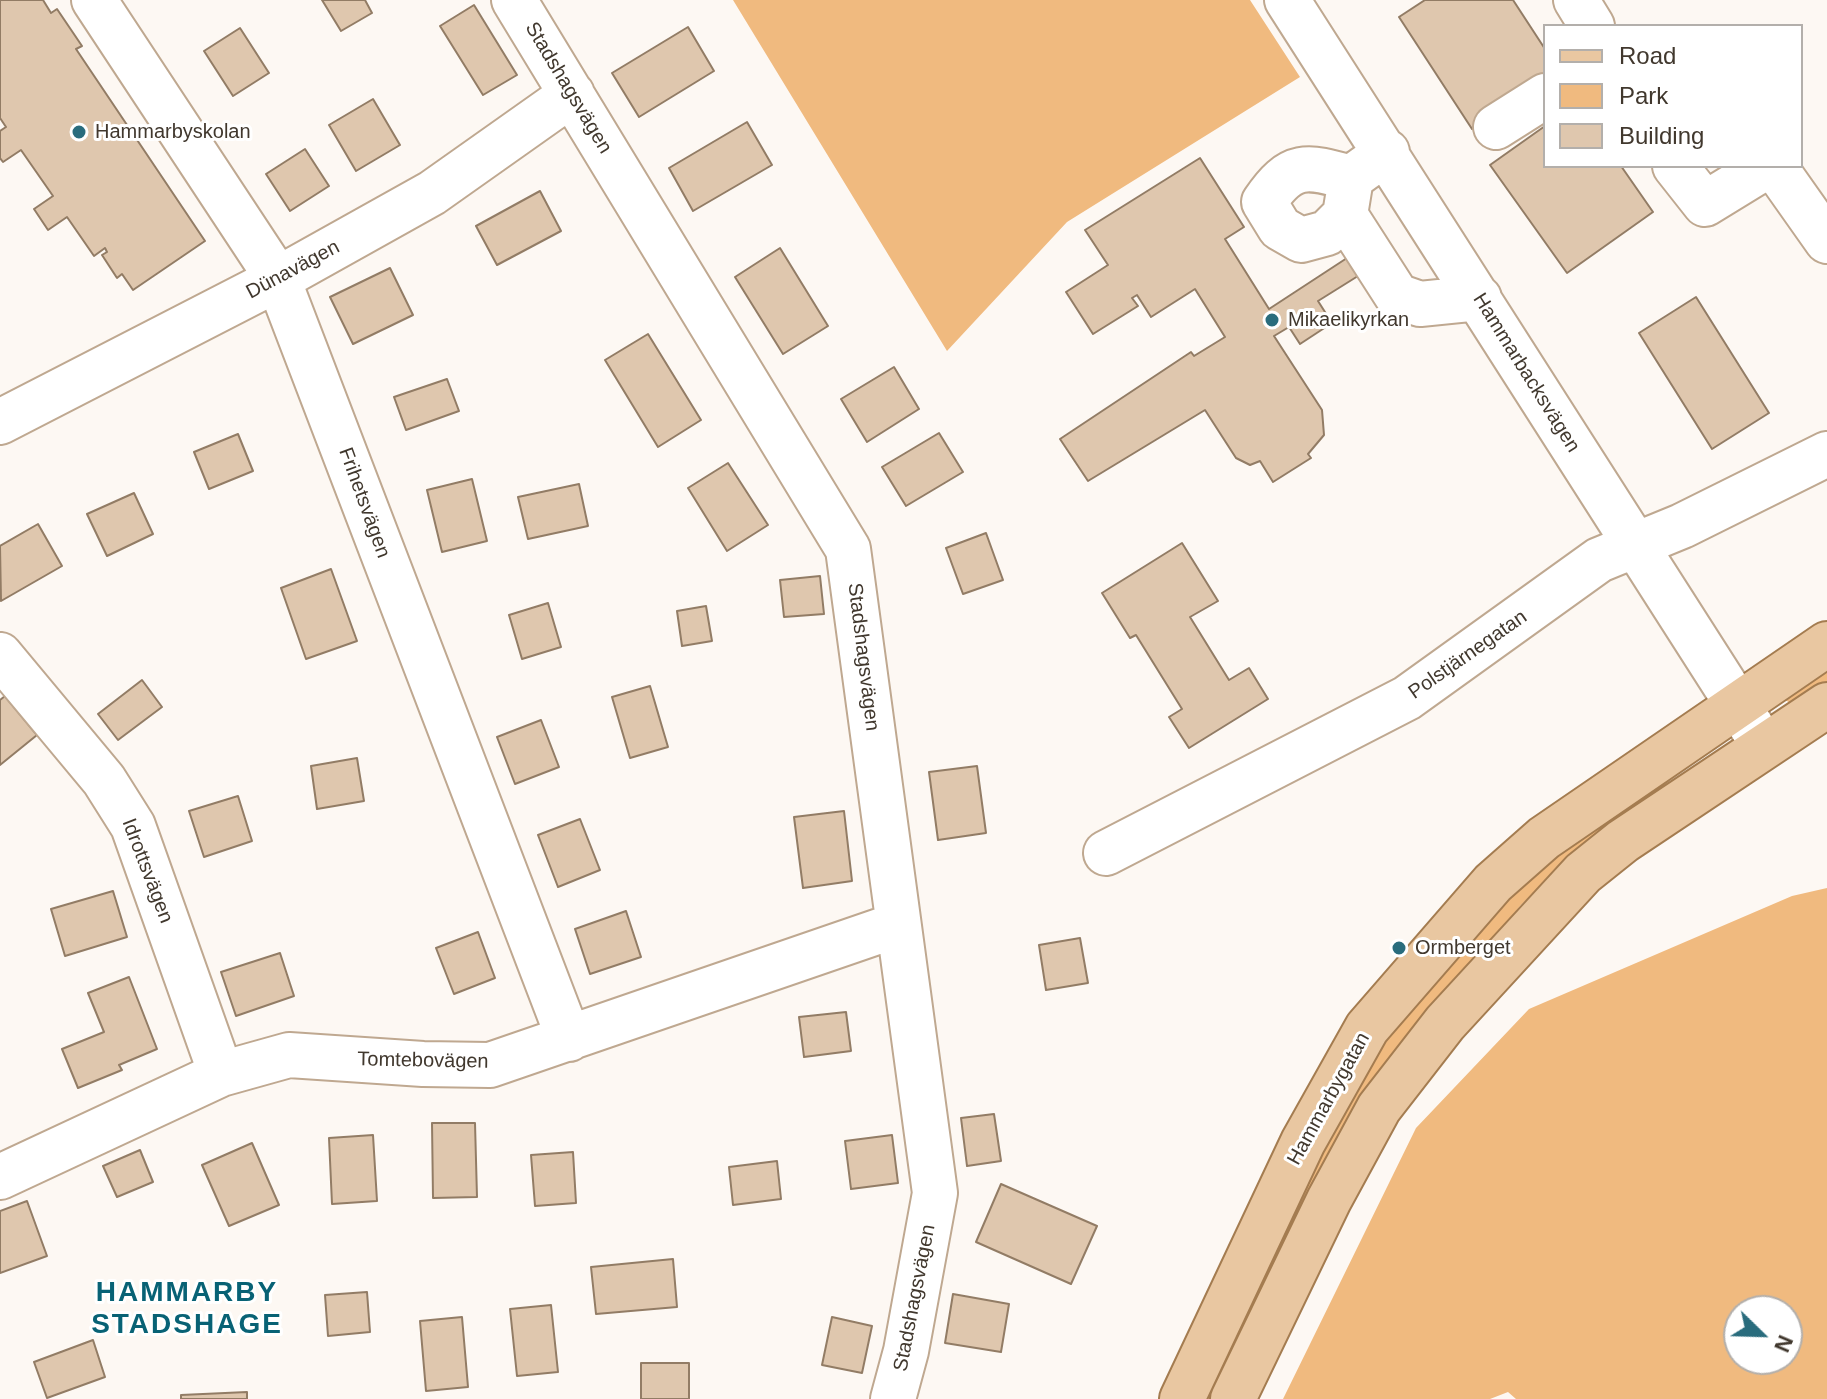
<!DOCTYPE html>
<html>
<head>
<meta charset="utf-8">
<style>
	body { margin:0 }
	#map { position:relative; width:1827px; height:1399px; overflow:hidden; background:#fdf8f3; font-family:Helvetica,sans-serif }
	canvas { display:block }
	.legend { position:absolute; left:1543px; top:24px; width:260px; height:144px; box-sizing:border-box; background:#fff; border:2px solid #b3afab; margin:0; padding:10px 14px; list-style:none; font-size:24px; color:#41382e }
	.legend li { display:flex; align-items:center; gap:16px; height:40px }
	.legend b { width:40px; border:2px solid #b3afab }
	.north { position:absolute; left:1723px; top:1295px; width:80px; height:80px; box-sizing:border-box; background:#fff; border:2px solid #b3afab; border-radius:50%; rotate:113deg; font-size:22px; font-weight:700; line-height:32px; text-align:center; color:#41382e }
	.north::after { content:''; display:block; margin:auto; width:28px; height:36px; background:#296c7d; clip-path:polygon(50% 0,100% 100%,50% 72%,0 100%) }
</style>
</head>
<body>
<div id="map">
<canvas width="1827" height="1399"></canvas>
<ul class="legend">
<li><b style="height:10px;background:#e9c7a1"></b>Road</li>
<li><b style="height:22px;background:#f0ba7f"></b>Park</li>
<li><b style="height:22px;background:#dfc7ae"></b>Building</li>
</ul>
<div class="north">N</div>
</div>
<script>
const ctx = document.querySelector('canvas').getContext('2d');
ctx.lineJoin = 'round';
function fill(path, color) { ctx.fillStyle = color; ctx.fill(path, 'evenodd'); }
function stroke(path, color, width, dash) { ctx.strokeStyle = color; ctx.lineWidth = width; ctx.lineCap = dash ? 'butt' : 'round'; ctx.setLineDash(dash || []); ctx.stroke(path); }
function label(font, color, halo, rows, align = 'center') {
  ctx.font = font + ' Helvetica,sans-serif'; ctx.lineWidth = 6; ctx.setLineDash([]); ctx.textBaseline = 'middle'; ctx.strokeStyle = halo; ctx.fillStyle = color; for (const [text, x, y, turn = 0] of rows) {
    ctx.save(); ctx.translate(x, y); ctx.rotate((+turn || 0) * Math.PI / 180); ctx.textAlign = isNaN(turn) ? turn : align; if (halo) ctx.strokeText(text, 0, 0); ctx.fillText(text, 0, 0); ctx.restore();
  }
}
fill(new Path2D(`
	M733 0H1250L1300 77 1067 222 947 351Z
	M1827 664V682L1794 705 1785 700V692Z
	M1605 812 1611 820 1521 905 1399 1051 1219 1399H1199L1269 1248 1379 1046 1478 926 1539 867Z
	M1827 888V1399H1516L1508 1392 1490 1399H1283L1416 1128 1529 1009 1792 896ZM1787 1311V1359H1739V1311Z`), '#f0ba7f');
const building = new Path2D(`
	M0 0H43L51 13 57 9 82 46 76 49 205 241 133 290 122 274 117 278 102 255 107 252 105 248 94 256 67 217 48 230 34 209 53 196 21 150 3 162 0 158V131L6 127 0 118Z
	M322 0H365L372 13 341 31Z
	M1425 0H1513L1545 49V82L1472 129 1399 17Z
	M474 5 517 75 483 95 440 26Z
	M688 27 714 71 639 117 612 73Z
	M240 28 269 73 233 96 204 51Z
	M373 99 400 145 356 171 329 125Z
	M747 122 772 165 693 211 669 168Z
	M1545 126V166H1621L1653 212 1567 273 1490 165Z
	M305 149 329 186 290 211 266 174Z
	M1200 158 1244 227 1225 239 1269 309 1347 258 1358 276 1318 301 1332 323 1300 344 1289 327 1274 336 1322 410 1324 435 1308 454 1311 458 1273 482 1260 461 1250 465 1236 458 1205 410 1088 481 1060 439 1191 352 1194 356 1225 337 1195 289 1151 317 1137 295 1132 298 1138 306 1093 334 1066 292 1108 265 1085 230Z
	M540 191 561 231 497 265 476 226Z
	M780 248 828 326 783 354 735 277Z
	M390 268 413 315 353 344 330 297Z
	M1696 297 1769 413 1712 449 1639 333Z
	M648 334 701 420 658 447 605 360Z
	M894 367 919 409 867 442 841 399Z
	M447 379 459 411 406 430 394 397Z
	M939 433 963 472 906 506 882 467Z
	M238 434 253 471 209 489 194 452Z
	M728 463 768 525 727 551 688 488Z
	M472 479 487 541 442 552 427 490Z
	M579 484 588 526 528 539 518 497Z
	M134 493 153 534 107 556 87 514Z
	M38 524 62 566 1 601 0 546Z
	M986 533 1003 580 963 594 946 548Z
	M1182 543 1218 601 1190 617 1229 680 1249 668 1268 699 1189 748 1169 717 1182 709 1136 635 1130 638 1102 593Z
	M331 569 357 641 306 659 281 588Z
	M820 576 824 614 784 617 780 580Z
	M548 603 561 647 522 659 509 615Z
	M706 606 712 641 682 646 677 611Z
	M142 680 162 707 118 740 98 714Z
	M650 686 668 747 630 758 612 697Z
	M5 696 37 735 0 765V700Z
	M541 720 559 767 515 784 497 737Z
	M357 758 364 801 317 809 311 766Z
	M977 766 986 833 938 840 929 772Z
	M238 796 252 841 204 857 189 811Z
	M844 811 852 881 803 888 794 817Z
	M580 819 600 870 558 887 538 835Z
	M113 891 127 937 65 956 51 909Z
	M626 911 641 957 590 974 575 929Z
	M478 932 495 978 454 994 436 948Z
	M1080 938 1088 983 1046 990 1039 945Z
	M280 953 294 996 236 1016 221 972Z
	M129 977 157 1049 119 1065 122 1070 78 1088 62 1049 104 1032 88 993Z
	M846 1012 851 1051 804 1057 799 1017Z
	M994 1114 1001 1161 967 1166 961 1118Z
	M432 1123H475L477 1197 433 1198Z
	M373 1135 377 1201 332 1204 329 1138Z
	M892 1135 898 1183 851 1189 845 1141Z
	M252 1143 279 1205 229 1226 202 1165Z
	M140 1150 153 1182 117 1197 103 1166Z
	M573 1152 576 1203 535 1206 531 1155Z
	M777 1161 781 1199 733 1205 729 1167Z
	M1001 1184 1097 1226 1071 1284 976 1242Z
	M27 1201 47 1256 0 1273V1211Z
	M673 1259 677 1307 596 1314 591 1267Z
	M367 1292 370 1332 328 1336 325 1295Z
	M953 1294 1009 1304 1001 1352 945 1343Z
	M551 1305 558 1372 517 1376 510 1309Z
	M462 1317 468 1387 426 1391 420 1321Z
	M832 1317 872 1326 862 1373 822 1365Z
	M93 1340 105 1377 47 1398 34 1362Z
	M641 1363H689V1399H641Z
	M247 1392V1399H181V1395Z`);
fill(building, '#dfc7ae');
stroke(building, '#927c65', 2);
const minor = new Path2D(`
	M94 0 278 279 569 1039
	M514 0 848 549 935 1193 906 1351 893 1399
	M1287 0 1764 746
	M1576 0 1592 26
	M1496 127 1545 96
	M1387 152 1351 178 1345 215 1397 296 1420 304 1479 298
	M1675 166 1705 204 1767 166
	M1774 166 1827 241
	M1345 215 1327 233 1301 240 1280 228 1264 202C1291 162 1306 165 1351 178
	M0 422 278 279 432 193 572 94
	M0 655 104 780 133 826 221 1074
	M1106 853 1407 698 1599 560 1682 526 1827 454
	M0 1177 221 1074 289 1055 423 1064 490 1065 897 925`);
const major = new Path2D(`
	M1182 1399 1303 1142 1367 1028 1493 883 1544 838 1827 644
	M1233 1399 1329 1200 1379 1108 1445 1023 1583 873 1623 841 1827 705`);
stroke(minor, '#bfa890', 48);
stroke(major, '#a47c50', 48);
stroke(minor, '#fff', 44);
stroke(major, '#e9c7a1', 44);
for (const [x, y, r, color] of [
	[79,132,8,"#296c7d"],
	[1272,320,8,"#296c7d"],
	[1399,948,8,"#296c7d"]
]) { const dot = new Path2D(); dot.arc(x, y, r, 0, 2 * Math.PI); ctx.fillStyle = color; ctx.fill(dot); stroke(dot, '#fff', 3); }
label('20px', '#41382e', '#fff', [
	["Stadshagsvägen",568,88,59],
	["Dünavägen",293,270,-28],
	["Hammarbacksvägen",1526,373,58],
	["Frihetsvägen",364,503,70],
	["Polstjärnegatan",1468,655,-35],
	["Stadshagsvägen",863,657,83],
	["Idrottsvägen",147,871,69],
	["Tomtebovägen",423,1061,1],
	["Hammarbygatan",1329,1099,-61],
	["Stadshagsvägen",915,1298,-79]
]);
label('20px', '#41382e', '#fff', [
	["Hammarbyskolan",95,132],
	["Mikaelikyrkan",1288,320],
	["Ormberget",1415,948]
], 'left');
ctx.letterSpacing = '2px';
label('bold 28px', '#086275', '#fff', [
	["HAMMARBY",187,1293],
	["STADSHAGE",187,1325]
]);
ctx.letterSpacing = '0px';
</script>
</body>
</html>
